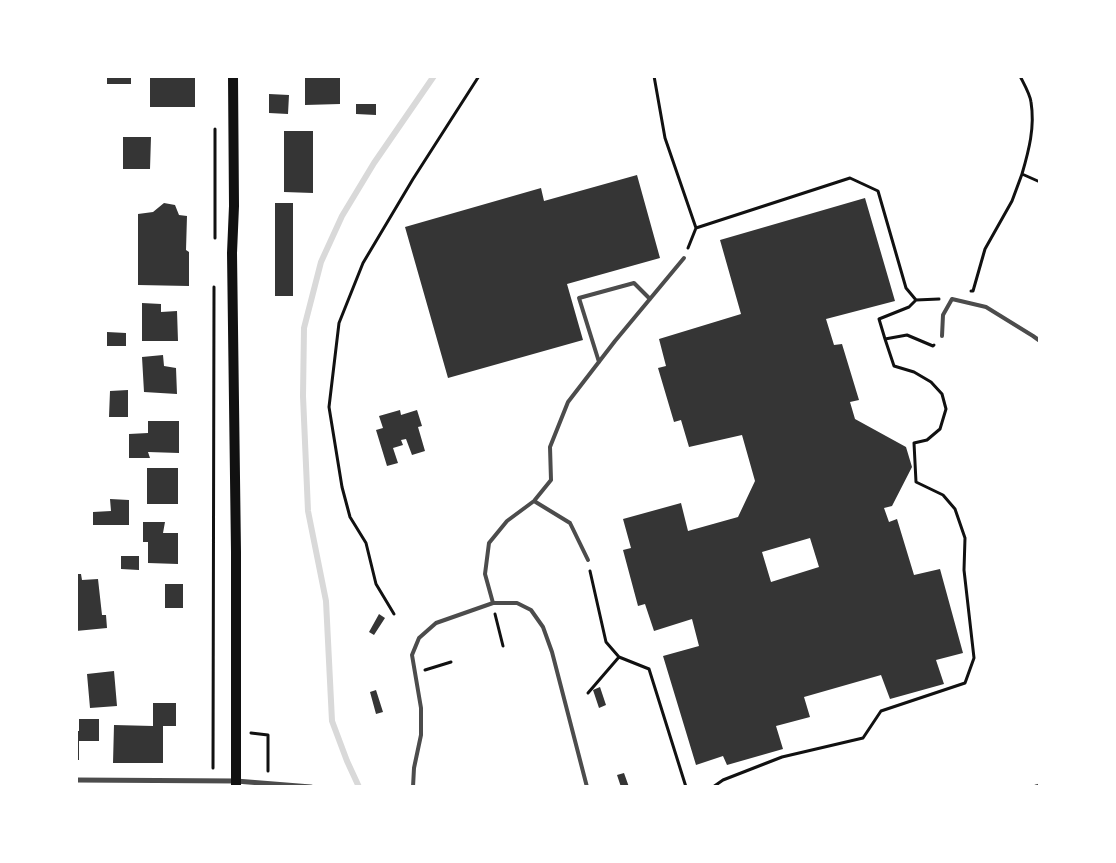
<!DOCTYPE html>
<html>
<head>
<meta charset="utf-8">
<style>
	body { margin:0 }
	#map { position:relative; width:1116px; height:863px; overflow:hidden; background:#fff; font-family:"Source Sans 3",sans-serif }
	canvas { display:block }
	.frame { position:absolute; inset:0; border:78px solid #fff; pointer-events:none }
</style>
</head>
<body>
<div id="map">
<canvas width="1116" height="863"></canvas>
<div class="frame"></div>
</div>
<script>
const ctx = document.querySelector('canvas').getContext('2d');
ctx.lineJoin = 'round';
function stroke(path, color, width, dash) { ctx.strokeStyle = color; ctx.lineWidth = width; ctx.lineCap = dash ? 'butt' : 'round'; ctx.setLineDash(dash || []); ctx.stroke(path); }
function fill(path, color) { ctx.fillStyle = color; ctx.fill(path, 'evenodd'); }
stroke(new Path2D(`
	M359 787 347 761 332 721 326 601 308 511 303 396 304 328 321 262 342 216 374 163 434 76`), '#d9d9d9', 6);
fill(new Path2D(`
	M76 76H102V78H76Z
	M107 76H131V84H107Z
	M150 76H195V107H150Z
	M305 76H340V104L305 105Z
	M269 94 289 95 288 114 269 113Z
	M356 104H376V115L356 114Z
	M284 131H313V193L284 192Z
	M123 137H151L150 169H123Z
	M637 175 660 258 567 284 583 340 448 378 405 227 541 188 544 201Z
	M865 198 895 301 826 319 834 345 842 344 859 400 850 402 855 419 906 447 912 467 892 506 884 508 889 522 897 519 914 575 940 569 963 653 936 660 944 684 890 699 881 675 804 697 810 717 776 726 783 749 727 765 723 756 696 765 663 656 699 646 692 619 654 631 645 604 638 606 623 550 631 548 623 519 681 503 688 531 738 517 755 481 742 435 689 447 681 420 674 422 658 368 666 366 659 339 741 314 720 240ZM810 538 819 567 771 582 762 552Z
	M164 203 175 205 179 215 187 216 186 250 189 252V286L138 285V214L153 212Z
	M275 203H293V296H275Z
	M142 303 161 304V312L177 311 178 341H142Z
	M107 332 126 333V346H107Z
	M163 355 164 366 176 368 177 394 144 392 142 357Z
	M128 390V417H109L110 391Z
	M400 410 401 415 417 410 422 426 418 427 425 451 412 455 406 439 401 440 403 445 393 448 398 463 387 466 376 430 383 428 379 416Z
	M148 421H179V453L148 452 150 458H129V434L148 433Z
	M147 468H178V504H147Z
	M110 499 129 500V525H93V512L111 511Z
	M143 522H165L163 533H178V564L148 563V542H143Z
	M121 556H139V570L121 569Z
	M76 574H81L82 580 98 579 102 615H106L107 628 76 631Z
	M165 584H183V608H165Z
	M379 614 385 618 374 635 369 632Z
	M114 671 117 706 90 708 87 674Z
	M600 687 606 705 599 708 593 690Z
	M376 690 383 712 376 714 370 692Z
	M153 703H176V726H163V763H113L114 725 153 726Z
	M79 719H99V741H79V760H76V731H79Z
	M624 773 629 787H621L617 775Z`), '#353535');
stroke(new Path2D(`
	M654 76 665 138 696 228 688 248
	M1020 76C1024 84 1030 94 1031 102 1035 127 1029 150 1022 174
	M696 228 850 178 878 191 906 288 916 300 939 299
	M215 238V129
	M971 291H973L985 249 1012 201 1022 174 1040 182
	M885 339 879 319 909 307 916 300
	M394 614 376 584 366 543 350 517 342 487 329 407 339 323 363 263 413 179 479 76
	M495 614 503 646
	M619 657 649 669 686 787
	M425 670 451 662
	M588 693 619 657 606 642 590 571
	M251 733 268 735V771
	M213 768 214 287
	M713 787 723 780 782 757 863 738 881 711 965 683 974 658 964 570 965 538 955 509 943 495 916 482 914 443 927 440 940 429 946 409 942 394 931 382 914 372 894 366 885 339 907 335 933 346 934 345`), '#111', 3);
stroke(new Path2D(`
	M942 336 943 315 952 299 986 307 1033 336 1040 341
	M599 362 579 298 634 283 650 299
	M534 501 570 523 588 560
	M493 603 485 574 489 543 507 521 534 501 551 480 550 447 568 402 615 341 684 258
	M413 787 414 768 421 735V708L412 655 419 638 436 623 493 603H517L531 610 543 627 552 652 587 787`), '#4c4c4c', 4);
stroke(new Path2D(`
	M76 780 236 781 311 787
	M1036 787 1040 786`), '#4c4c4c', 5);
stroke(new Path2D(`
	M233 76 234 206 232 253 236 552V787`), '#111', 10);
</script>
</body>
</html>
